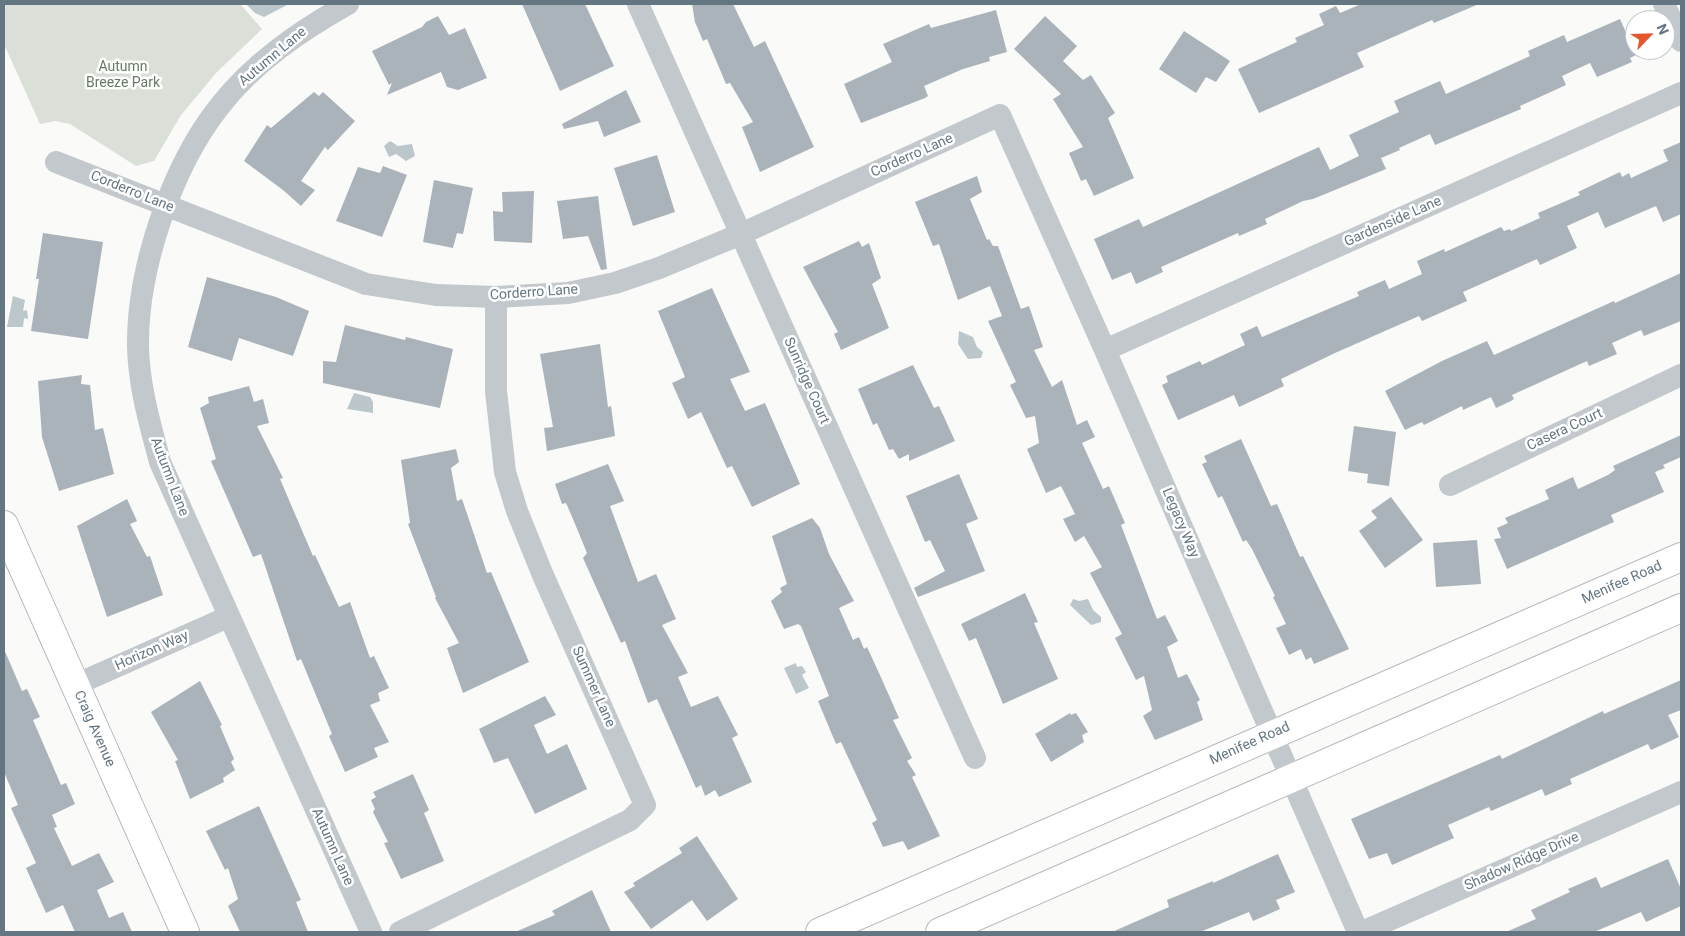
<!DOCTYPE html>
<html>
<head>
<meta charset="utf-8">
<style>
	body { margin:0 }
	#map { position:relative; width:1685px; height:936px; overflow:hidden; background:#fafaf8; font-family:Roboto,sans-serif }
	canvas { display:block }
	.frame { position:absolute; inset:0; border:5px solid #657683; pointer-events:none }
	.north { position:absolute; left:1625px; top:10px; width:50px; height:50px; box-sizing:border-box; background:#fff; border:1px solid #c1c8cd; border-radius:50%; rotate:66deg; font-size:14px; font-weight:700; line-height:20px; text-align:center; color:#657683 }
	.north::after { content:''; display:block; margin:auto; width:18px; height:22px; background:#e4572e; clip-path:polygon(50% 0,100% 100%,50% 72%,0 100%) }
</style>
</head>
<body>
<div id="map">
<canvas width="1685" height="936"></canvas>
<div class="frame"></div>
<div class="north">N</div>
</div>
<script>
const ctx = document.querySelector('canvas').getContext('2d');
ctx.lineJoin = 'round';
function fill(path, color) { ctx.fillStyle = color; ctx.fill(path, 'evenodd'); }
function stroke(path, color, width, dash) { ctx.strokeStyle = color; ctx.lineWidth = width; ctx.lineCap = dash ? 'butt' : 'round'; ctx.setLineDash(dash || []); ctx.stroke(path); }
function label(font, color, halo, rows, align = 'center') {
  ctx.font = font + ' Roboto,sans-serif'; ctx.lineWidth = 5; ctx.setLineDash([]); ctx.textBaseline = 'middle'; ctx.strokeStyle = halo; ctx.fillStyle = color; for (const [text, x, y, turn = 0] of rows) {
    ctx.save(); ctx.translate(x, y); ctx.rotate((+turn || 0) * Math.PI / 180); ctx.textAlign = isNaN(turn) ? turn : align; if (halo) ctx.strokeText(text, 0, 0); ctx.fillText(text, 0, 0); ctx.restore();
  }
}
fill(new Path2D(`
	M4 4H240L262 29 217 72 181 115 154 161 136 166 70 124 55 121 40 124 4 44Z`), '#dadfd7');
fill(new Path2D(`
	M246 4H289L264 17 255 13Z
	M390 141 398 146 412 144 415 156 406 161 396 154 389 157 384 146Z
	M13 296 25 300 23 311 27 310 28 319 24 318 23 327H7Z
	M959 331 973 337 977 347 983 352 981 358 968 359 958 344Z
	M354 393 370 397 373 402V413L347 409Z
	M1073 599 1079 601 1088 599 1093 610 1101 617V622L1091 625 1070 605Z
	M796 663 797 667 802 666 806 672 802 675 809 688 796 694 784 668Z`), '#bbc7cb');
fill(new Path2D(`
	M522 4H585L614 66 560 91Z
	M692 4H733L754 47 765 41 814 147 760 172 742 127 753 122 730 83 726 84 707 39 703 41 695 22Z
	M1361 4H1479L1434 23 1432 20 1357 53 1364 67 1259 113 1238 69 1297 42 1295 38 1324 25 1319 14 1336 6 1340 13Z
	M996 10 1007 52 989 57 990 61 963 69 924 86 928 96 925 98 861 123 844 84 892 62 883 44 929 24 931 28Z
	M438 16 449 35 465 28 487 78 458 90 447 87 441 72 387 95 392 83 389 85 372 51 422 27 426 22Z
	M1045 16 1077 46 1063 61 1083 80 1091 75 1115 113 1108 118 1134 178 1094 196 1086 179 1081 181 1069 153 1083 147 1053 99 1061 94 1014 49Z
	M1620 19 1636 55 1630 58 1632 62 1597 77 1590 63 1562 76 1566 85 1520 106 1521 109 1435 145 1430 134 1399 148 1400 150 1381 158 1386 169 1313 199 1303 201 1265 219 1267 224 1239 236 1238 233 1161 267 1163 272 1136 284 1131 272 1112 280 1094 239 1139 219 1143 227 1319 147 1330 170 1359 156 1349 135 1399 112 1394 101 1440 81 1446 94 1530 56 1528 51 1564 35 1567 42Z
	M1184 31 1230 61 1216 82 1206 77 1196 93 1159 69Z
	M626 90 641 122 604 137 598 121 564 129 562 124Z
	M314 92 319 96 323 92 355 121 328 150 325 147 301 181 315 190 301 206 283 190 244 161 267 125 271 128Z
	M1681 142V214L1663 222 1656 206 1605 228 1598 212 1567 226 1577 248 1540 265 1537 259 1463 292 1467 301 1422 321 1419 316 1335 353 1281 379 1284 386 1239 407 1234 395 1178 420 1162 385 1168 382 1166 376 1200 361 1202 365 1245 345 1240 334 1257 326 1262 337 1359 296 1357 292 1385 280 1389 289 1422 274 1417 261 1444 249 1445 252 1501 227 1504 231 1510 229 1511 231 1540 218 1538 213 1580 195 1578 192 1620 172 1622 177 1629 173 1631 178 1668 161 1663 150Z
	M657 155 675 212 633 226 614 168Z
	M383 166 407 175 382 237 336 221 358 167 380 173Z
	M977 176 982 192 970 199 987 240 989 239 993 246H998L1021 309 1029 306 1043 347 1034 350 1052 387 1062 380 1077 425 1087 420 1095 437 1082 443 1103 489 1109 486 1125 523 1121 525 1157 619 1165 615 1178 641 1167 647 1178 678 1187 674 1200 700 1197 702 1203 720 1155 740 1143 716 1152 710 1144 676 1136 680 1115 638 1122 634 1090 573 1102 567 1084 536 1075 542 1063 519 1075 514 1061 486 1046 493 1027 449 1039 443 1035 416 1026 418 1010 385 1016 382 988 321 1002 316 990 286 958 300 939 244 933 246 915 202Z
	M434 180 473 188 463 234 457 233 453 248 423 242Z
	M534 191 532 243 494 241 493 211 503 212 502 192Z
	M598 196 607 269 601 270 588 236 563 239 557 201Z
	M43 233 103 242 88 339 31 331 39 279H36Z
	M859 241 862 247 869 243 881 278 872 284 889 328 841 350 834 334 838 332 803 267Z
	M1681 273V321L1644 336 1641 330 1612 343 1617 354 1589 366 1587 361 1512 395 1514 399 1511 401 1496 408 1491 397 1463 410 1462 406 1424 425 1422 422 1405 430 1385 391 1442 361 1487 341 1494 355 1614 301 1615 303Z
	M207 277 276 297 309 311 293 356 239 338 232 361 188 347Z
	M712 288 750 372 730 379 745 411 765 403 800 484 752 507 732 466 727 468 701 412 688 419 672 383 685 377 658 311Z
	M345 325 405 340 406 337 453 349 440 408 323 383V361L336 362Z
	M600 344 608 407 611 406 615 436 547 451 544 428 553 427 540 354Z
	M913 365 934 408 939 406 955 441 909 461V454L899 459 893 449 889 450 877 423 873 425 858 389Z
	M82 375 81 384 90 385 95 430 103 428 114 474 59 491 42 437 38 381Z
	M249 386 254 402 263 399 269 423 257 426 283 478 280 479 313 556 315 555 339 607 350 602 370 658 374 656 389 688 378 693 380 701 370 705 389 742 374 748 378 757 345 772 329 736 332 734 301 659 297 661 261 554 253 557 211 461 216 459 200 408 209 403 208 397Z
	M1354 426 1396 432 1389 486 1367 483 1368 474 1348 471Z
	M1681 435V457L1663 465 1665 468 1655 472 1664 492 1611 515 1614 522 1507 569 1494 539 1501 538 1497 528 1508 523 1505 518 1549 499 1545 490 1573 477 1578 489 1608 475 1615 470 1613 466Z
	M1241 439 1271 506 1277 504 1300 557 1303 556 1349 649 1314 664 1311 657 1306 660 1301 649 1289 655 1276 628 1286 624 1273 597 1275 596 1252 549 1246 540 1243 542 1222 496 1218 498 1202 464 1207 462 1204 456Z
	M456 449 459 462 451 468 457 501 462 499 487 573 491 572 529 662 463 693 447 648 459 643 435 598 436 597 408 524 410 523 401 460Z
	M608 464 624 501 610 506 638 582 656 574 676 619 662 625 688 673 678 677 691 707 718 696 738 735 732 738 752 782 719 797 715 790 705 796 701 785 696 788 657 699 648 703 625 641 621 643 583 558 587 553 573 519 566 503 562 504 555 484Z
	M959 474 978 519 966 524 985 571 918 597 914 588 945 571 930 540 925 542 906 496Z
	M1391 497 1423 540 1385 568 1359 531 1377 518 1371 511Z
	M127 499 137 521 130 524 147 557 150 556 163 595 107 617 77 526Z
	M812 518 820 528 829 554 854 601 839 608 853 640 859 637 864 649 867 647 879 673 899 718 893 720 912 758 907 761 916 775 912 777 940 836 908 850 903 841 883 847 872 823 877 820 841 742 836 744 818 701 829 696 801 626 798 624 784 629 771 601 782 592 780 588 787 584 772 536Z
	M1477 540 1481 584 1436 587 1433 543Z
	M1025 593 1038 622 1034 623 1058 679 1003 704 976 638 969 641 961 624Z
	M4 649 22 691 27 689 40 717 33 720 61 785 66 783 75 804 52 815 57 827 54 828 72 866 99 853 114 882 97 890 109 918 123 912 132 932H75L63 905 46 913 26 868 36 863 11 808 18 805 4 772Z
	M1681 680V710L1668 715 1679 737 1651 750 1648 744 1570 779 1572 784 1545 796 1542 789 1491 811 1489 807 1448 825 1454 838 1392 865 1387 853 1369 859 1351 819 1500 755 1502 759 1603 711 1604 714Z
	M200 681 222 725 220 726 234 759 231 762 235 770 223 778 224 782 190 799 175 761 178 760 151 712Z
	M545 696 556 715 534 725 547 754 567 744 587 789 535 814 508 758 494 763 479 729Z
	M1070 713 1071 715 1076 713 1088 732 1082 735 1084 742 1051 762 1035 734Z
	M413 774 429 810 424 813 444 861 401 879 384 843 388 842 373 812 375 809 371 800 376 797 373 792Z
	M259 806 301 900 296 902 308 932H240L228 906 238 899 228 868 225 870 206 831Z
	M697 836 738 899 707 921 692 900 651 929 624 892 635 886 633 883 682 853 679 848Z
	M1278 854 1295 892 1276 900 1280 909 1253 921 1249 912 1200 932H1112L1169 907 1167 900 1213 881V883Z
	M1668 859 1681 889V906L1646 922 1641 912 1594 932H1506L1536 919 1531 910 1570 892 1568 889 1596 877 1601 888Z
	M592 890 611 932H515L555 915 552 911Z`), '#aab3b9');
const secondary = new Path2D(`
	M4 525 185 932`);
const primary = new Path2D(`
	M820 932 1681 557
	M940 932 1681 608`);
stroke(secondary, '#b3babf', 30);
stroke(primary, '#b5babe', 30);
stroke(new Path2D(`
	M348 4C300 31 253 63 219 107 171 168 137 270 138 347 139 387 150 424 160 462L371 932
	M638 4 975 758
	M1664 4 1681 41
	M56 162 366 284 436 295 496 297 568 293 615 283 659 268 741 234 1000 115 1105 350 1358 932
	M1105 350 1681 93
	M1450 485 1681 375
	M75 685 228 617
	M400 932 630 820 645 805 542 573 517 511 505 472 496 391V297
	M1362 932 1681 792`), '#c3c8cc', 22);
stroke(secondary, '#fff', 28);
stroke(primary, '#fff', 28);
label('14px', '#657683', '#fff', [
	["Autumn Lane",273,57,-40],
	["Corderro Lane",912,156,-24],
	["Corderro Lane",132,192,22],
	["Gardenside Lane",1393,222,-24],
	["Corderro Lane",534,293,-4],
	["Sunridge Court",806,381,66],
	["Casera Court",1565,430,-25],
	["Autumn Lane",169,477,69],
	["Legacy Way",1180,523,67],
	["Menifee Road",1622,583,-24],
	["Horizon Way",152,651,-24],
	["Summer Lane",593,687,66],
	["Craig Avenue",94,729,66],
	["Menifee Road",1250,744,-24],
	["Autumn Lane",332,847,66],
	["Shadow Ridge Drive",1522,862,-24]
]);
label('14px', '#687a64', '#fff', [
	["Autumn",123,67],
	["Breeze Park",123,83]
]);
</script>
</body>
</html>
